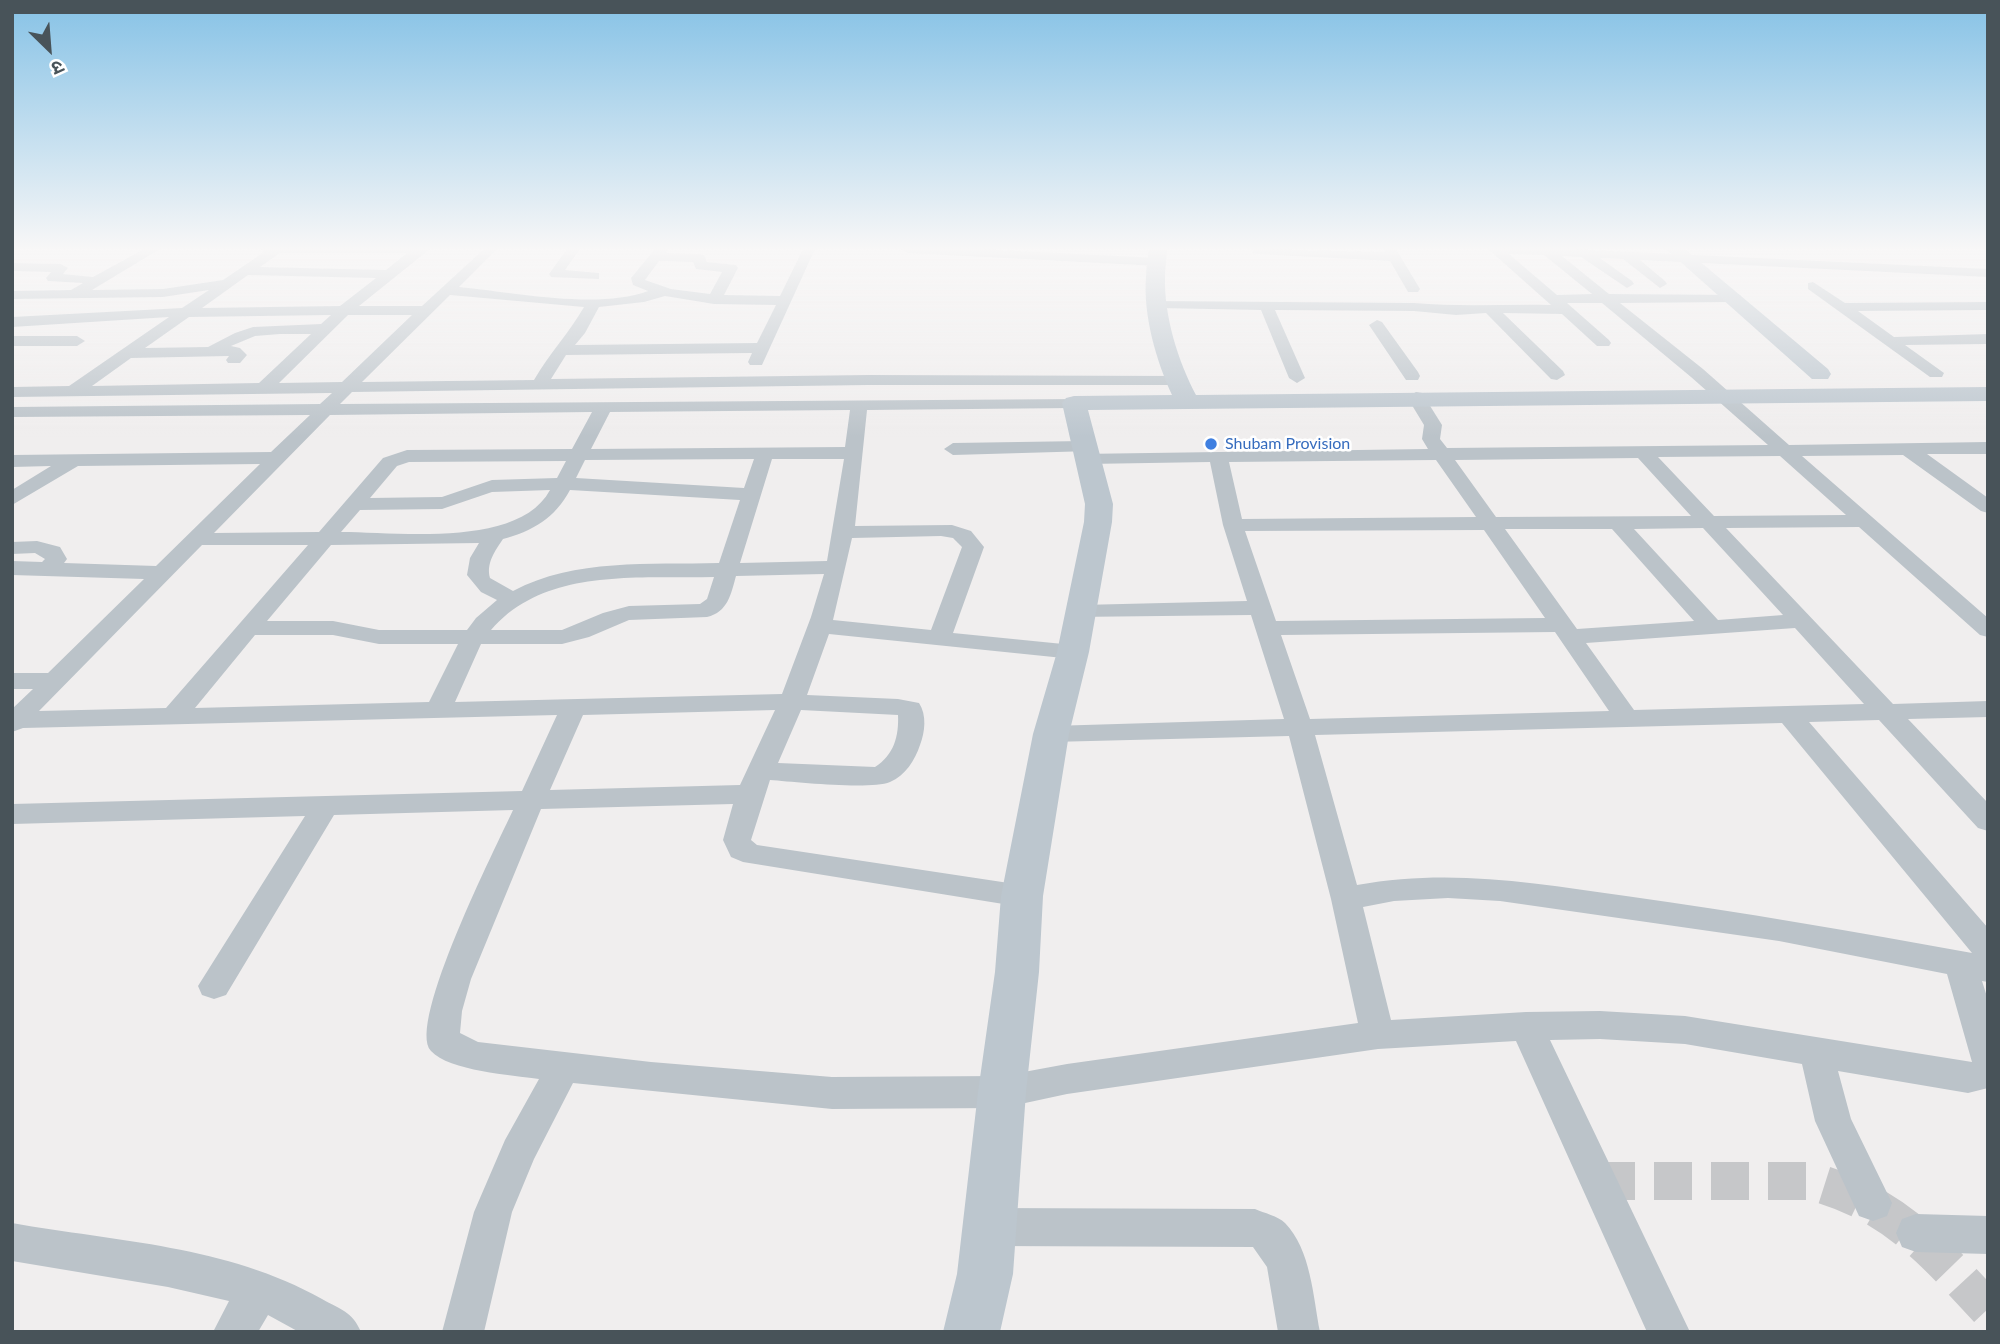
<!DOCTYPE html>
<html>
<head>
<meta charset="utf-8">
<style>
	body { margin:0 }
	#map { position:relative; width:2000px; height:1344px; overflow:hidden; background:#f0eeee; font-family:Lato,"Noto Sans Devanagari",sans-serif }
	canvas { display:block }
	.frame { position:absolute; inset:0; border:14px solid #485359; pointer-events:none }
	.north { position:absolute; left:14px; top:14px; width:70px; height:70px; -webkit-text-stroke:5px #fff; paint-order:stroke; rotate:155deg; font-size:19px; font-weight:700; line-height:28px; text-align:center; color:#485359 }
	.north::after { content:''; display:block; margin:auto; width:24px; height:32px; background:#485359; clip-path:polygon(50% 0,100% 100%,50% 72%,0 100%) }
</style>
</head>
<body>
<div id="map">
<canvas width="2000" height="1344"></canvas>
<div class="frame"></div>
<div class="north">उ</div>
</div>
<script>
const ctx = document.querySelector('canvas').getContext('2d');
ctx.lineJoin = 'round';
function stroke(path, color, width, dash) { ctx.strokeStyle = color; ctx.lineWidth = width; ctx.lineCap = dash ? 'butt' : 'round'; ctx.setLineDash(dash || []); ctx.stroke(path); }
function fill(path, color) { ctx.fillStyle = color; ctx.fill(path, 'evenodd'); }
function label(font, color, halo, rows, align = 'center') {
  ctx.font = font + ' Lato,sans-serif'; ctx.lineWidth = 5; ctx.setLineDash([]); ctx.textBaseline = 'middle'; ctx.strokeStyle = halo; ctx.fillStyle = color; for (const [text, x, y, turn = 0] of rows) {
    ctx.save(); ctx.translate(x, y); ctx.rotate((+turn || 0) * Math.PI / 180); ctx.textAlign = isNaN(turn) ? turn : align; if (halo) ctx.strokeText(text, 0, 0); ctx.fillText(text, 0, 0); ctx.restore();
  }
}
stroke(new Path2D(`
	M1597 1181H1810C1893 1203 1931 1248 1988 1309`), '#c6c7c9', 38, [38, 19]);
fill(new Path2D(`
	M144 249H160L92 290 163 289 223 280 264 252 261 249H430L359 306H422L484 249H497L459 287C513 292 597 310 648 291L633 285 631 278 655 249H668L666 253 699 254 704 255 707 262 736 265 738 268 724 295 780 296 803 249H815L762 365H750L748 362 752 353 566 355 551 379 869 375 1182 376 1184 380 1182 384 1176 385H869L352 392 340 404 1080 399 1083 403 1074 408 867 410 855 526 952 525 971 531 984 547 953 633 1073 645 1081 647 1085 652 1081 657 1073 659 829 634 807 695 898 699 919 703C927 715 925 732 920 745 915 760 905 776 890 782 870 790 795 782 770 780L751 840 757 845 1022 885 1033 888 1037 896 1033 904 1022 907 743 862 731 857 723 840 733 804 541 809 471 979 462 1011 460 1033 478 1042 651 1062 832 1077 1002 1076 1067 1064 1358 1023 1331 899 1289 736 1051 742 1042 740 1038 734 1042 728 1051 726 1284 719 1251 615 1073 617 1070 612 1073 607 1081 605 1247 601 1223 525 1210 462 1087 464 1080 462 1078 458 1080 454 1428 449 1422 439 1424 425 1407 397 1416 392 1422 393 1442 425 1440 439 1447 448 1768 445 1691 377 1602 303H1567L1609 340 1611 343 1609 346H1597L1562 314 1503 313 1563 371 1565 375 1557 380 1551 379 1486 313 1456 315 1414 311 1275 310 1305 378 1297 383 1289 378 1261 310 1158 308 1151 304 1153 301 1414 303C1460 307 1505 304 1551 305L1488 249H1569L1988 269V277L1640 260 1665 281 1667 284 1660 288 1623 259 1600 258 1632 281 1634 284 1627 288 1581 257 1562 256 1609 294 1740 295 1742 298 1740 301 1735 302 1620 303 1703 369 1789 445 1988 442V454H1927L1988 498V513L1981 511 1903 455 1802 456 1988 618V637L1980 635 1859 527 1726 528 1893 704 1988 701V717L1908 719 1988 803V831L1978 828 1879 720 1809 722 1988 928V982L1982 981 1988 1000V1088L1968 1093 1838 1071 1851 1119 1892 1203 1887 1216 1873 1221 1859 1216 1815 1121 1802 1064 1685 1044 1600 1039 1550 1040 1690 1332H1647L1516 1041 1378 1049 1067 1094 1002 1108 832 1109 573 1083 534 1159 512 1212 484 1332H442L474 1212 505 1140 539 1079C512 1075 449 1071 431 1051 406 1024 497 845 513 810L334 815 226 995 214 999 202 995 198 986 305 816 12 824V804L522 791 557 715 23 728 12 732V709L33 689H12V673H48L144 579 12 575V561L42 562 45 559 35 553 12 554V542L37 541 60 547 67 559 64 563 156 566 260 464 78 466 12 505V490L51 466 12 467V455L271 452 310 415 12 417V407L320 404 332 393 12 397V387L69 386 169 317 12 327V317L182 308 209 290 163 297 12 299V291L71 290 83 283 48 281 46 278 51 272 12 271V263L61 264 68 268 63 274 93 277ZM280 253H407L386 270 260 267ZM1509 254 1544 255 1592 294 1557 295ZM659 261 693 262 696 269 722 272 710 294 671 289 645 280ZM248 275 376 278 340 306 202 308ZM450 295 584 307C569 333 549 354 534 380L362 382ZM665 296 714 304 776 305 757 343 575 345 585 333 599 307 644 302ZM331 315 321 324 253 327 235 333 208 347 145 348 189 317ZM348 315H412L342 382 279 383ZM280 334H311L259 383 92 386 131 358 229 356 226 360 228 363H240L247 355 240 348 231 346 255 336ZM850 410 845 447 591 449 610 412ZM592 412 572 449 407 450 383 458 319 532 214 533 330 415ZM1780 456 1846 515 1714 516 1658 457ZM1638 458 1691 516 1496 517 1455 460ZM754 459 744 488 576 478 585 460ZM772 459H844L827 561 740 563ZM1436 460 1476 517 1242 519 1229 462ZM566 461 557 478 492 480 442 497 370 498 397 466 409 462ZM550 490C519 548 399 532 341 532L360 510 442 509 492 492ZM570 490 740 500 719 563C650 565 575 558 513 591L490 578C486 563 495 551 503 539 533 531 555 518 570 490ZM1703 528 1783 615 1718 620 1634 529ZM1505 529H1612L1694 621 1577 629ZM1484 530 1545 618 1276 621 1245 531ZM941 536 953 538 962 547 931 630 833 620 852 538ZM479 543 470 558 467 575 481 592 497 600 476 618 467 630H379L333 621H267L331 545ZM202 545H308L166 708 39 711ZM824 574 811 617 782 694 455 702 481 644H562L589 637 629 620 707 617C728 612 731 594 736 576ZM714 577 707 599 700 604 629 606 603 613 562 630H491C545 567 639 579 714 577ZM1795 628 1864 704 1634 710 1586 643ZM1555 632 1609 711 1310 719 1281 635ZM255 635H333L379 644H458L429 702 195 708ZM775 710 740 785 550 790 583 715ZM801 710 898 715C899 736 894 755 875 767L778 763ZM1782 723 1972 953C1857 932 1742 912 1626 896 1534 883 1450 868 1357 885L1315 735ZM1448 898 1500 901 1779 941 1947 974 1972 1062 1685 1016 1600 1011 1526 1012 1391 1020 1363 907 1394 901Z
	M567 249H580L565 270 599 273V279L551 277 549 274Z
	M901 249H978L1158 258 1165 262 1158 266 908 253Z
	M1252 249 1385 252 1384 249H1396L1420 289 1418 292H1408L1390 261 1258 254 1253 253Z
	M1813 282 1845 303 1988 302V310L1858 311 1894 337 1988 334V344L1905 345 1944 373 1942 377H1930L1808 289V283Z
	M1377 320 1382 322 1418 372 1420 376 1418 380H1406L1369 325Z
	M12 336H77L85 341 77 346H12Z
	M1084 441 1091 443 1093 447 1091 451 953 455 944 449 953 443Z
	M989 1208 1255 1209C1264 1213 1278 1216 1285 1223 1311 1250 1313 1296 1320 1332H1278L1267 1267 1253 1247 989 1246 975 1240 969 1227 975 1214Z
	M1916 1214 1988 1216V1254L1916 1252 1902 1247 1896 1233 1902 1219Z
	M12 1223C118 1242 226 1245 322 1299 341 1310 352 1311 361 1332H299L268 1315 258 1332H213L229 1301 168 1287 12 1261Z`), '#bbc3c9');
fill(new Path2D(`
	M1149 249H1167C1167 258 1165 268 1165 277 1164 316 1178 361 1196 395L1988 387V401L1088 410 1113 504 1112 522 1089 652 1069 734 1043 896 1039 972 1026 1092 1013 1274 1000 1332H943L957 1274 978 1092 995 972 1001 896 1033 734 1057 652 1084 522 1085 504 1062 403 1066 398 1074 396 1172 395C1156 360 1143 315 1146 277 1146 267 1148 258 1149 249Z
	M1666 249H1685L1828 369 1831 374 1828 379H1812Z`), '#bcc6ce');
const sky = ctx.createLinearGradient(0, 0, 0, 437);
sky.addColorStop(0, '#86c2e6');
sky.addColorStop(0.57, '#f8f7f7');
sky.addColorStop(1, '#f8f7f700');
ctx.fillStyle = sky;
ctx.fillRect(0, 0, 2000, 437);
for (const [x, y, r, color] of [
	[1211,444,7,"#3f7fe0"]
]) { const dot = new Path2D(); dot.arc(x, y, r, 0, 2 * Math.PI); ctx.fillStyle = color; ctx.fill(dot); stroke(dot, '#fff', 2.5); }
label('16px', '#366cbe', '#fff', [
	["Shubam Provision",1225,444]
], 'left');
</script>
</body>
</html>
